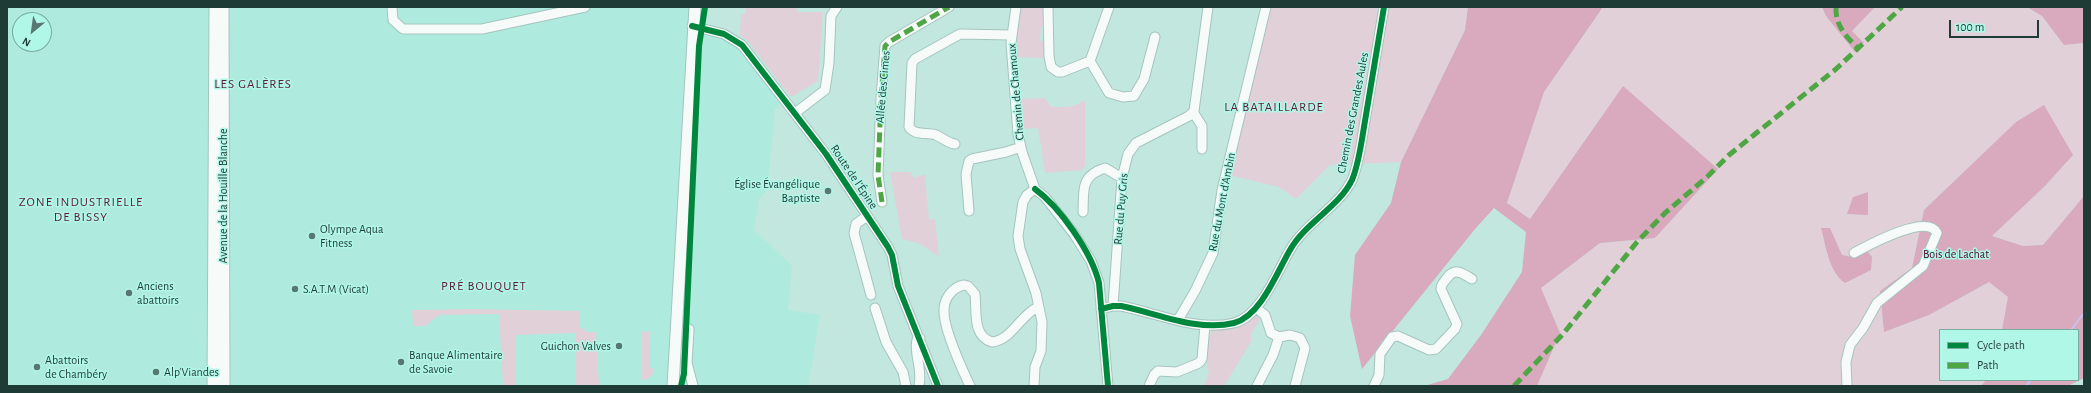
<!DOCTYPE html>
<html>
<head>
<meta charset="utf-8">
<style>
	body { margin:0 }
	#map { position:relative; width:2091px; height:393px; overflow:hidden; background:#c1e7df; font-family:"Alegreya Sans",sans-serif }
	canvas { display:block }
	.frame { position:absolute; inset:0; border:8px solid #1f3b36; pointer-events:none }
	.legend { position:absolute; left:1939px; top:329px; width:140px; height:52px; box-sizing:border-box; background:#b1f7e8; border:1px solid #77aca1; margin:0; padding:5px 7px; list-style:none; font-size:12px; color:#1f3b36 }
	.legend li { display:flex; align-items:center; gap:8px; height:20px }
	.legend b { width:20px; border:1px solid #77aca1 }
	.north { position:absolute; left:12px; top:12px; width:40px; height:40px; box-sizing:border-box; background:#b1f7e8; border:1px solid #77aca1; border-radius:50%; rotate:209deg; font-size:11px; font-weight:700; line-height:16px; text-align:center; color:#1f3b36 }
	.north::after { content:''; display:block; margin:auto; width:14px; height:18px; background:#587771; clip-path:polygon(50% 0,100% 100%,50% 72%,0 100%) }
	.scale { position:absolute; left:1949px; top:20px; width:90px; height:18px; box-sizing:border-box; border:2px solid #1f3b36; border-top:0; padding-left:5px; font-size:12px; line-height:14px; white-space:nowrap; color:#1f3b36; -webkit-text-stroke:3px #b1f7e8; paint-order:stroke }
</style>
</head>
<body>
<div id="map">
<canvas width="2091" height="393"></canvas>
<div class="frame"></div>
<ul class="legend">
<li><b style="height:5px;background:#00873e"></b>Cycle path</li>
<li><b style="height:5px;background:#4fa644"></b>Path</li>
</ul>
<div class="north">N</div>
<div class="scale">100 m</div>
</div>
<script>
const ctx = document.querySelector('canvas').getContext('2d');
ctx.lineJoin = 'round';
function fill(path, color) { ctx.fillStyle = color; ctx.fill(path, 'evenodd'); }
function stroke(path, color, width, dash) { ctx.strokeStyle = color; ctx.lineWidth = width; ctx.lineCap = dash ? 'butt' : 'round'; ctx.setLineDash(dash || []); ctx.stroke(path); }
function label(font, color, halo, rows, align = 'center') {
  ctx.font = font + ' "Alegreya Sans",sans-serif'; ctx.lineWidth = 3; ctx.setLineDash([]); ctx.textBaseline = 'middle'; ctx.strokeStyle = halo; ctx.fillStyle = color; for (const [text, x, y, turn = 0] of rows) {
    ctx.save(); ctx.translate(x, y); ctx.rotate((+turn || 0) * Math.PI / 180); ctx.textAlign = isNaN(turn) ? turn : align; if (halo) ctx.strokeText(text, 0, 0); ctx.fillText(text, 0, 0); ctx.restore();
  }
}
fill(new Path2D(`
	M7 7H696L705 35 723 38 735 45 747 58 782 103 775 109 767 191 759 198 754 230 792 266 788 310 820 315 808 386H7ZM20 20H44V44H20Z`), '#aeebde');
fill(new Path2D(`
	M746 7H796L797 12H823L818 81 791 97 747 40 740 35 741 14H746Z
	M1019 7H1045L1046 26H1041L1040 41H1045V58L1015 57Z
	M1271 7H1468L1465 29 1401 162 1330 165 1296 199 1279 187 1229 175Z
	M1603 7H1822L1826 16 1852 31 1875 7H2027L2042 16 2064 45 2084 43V196L2043 245 2023 246 1992 236 2045 186 2073 155 2016 122 1924 210 1912 268 1880 291 1884 332 1929 315 1989 282 2009 297 2002 330H1940V380H1986L1981 386H1537L1560 333 1541 288 1600 243 1656 238 1623 86 1530 219 1507 203 1544 92Z
	M1045 98 1051 107C1064 107 1074 108 1085 100V166L1082 170 1045 173 1038 128 1021 129 1020 99Z
	M890 172H910L914 178 925 174 929 220 935 219 939 256 918 243 902 239Z
	M472 309 580 311 579 328 586 329V332H596L599 386H576L575 333 516 335V386H503L499 314 439 315 425 326H413L412 310Z
	M1256 315 1260 319 1251 334V342L1224 386H1204L1209 372C1204 359 1207 344 1211 332 1219 326 1231 329 1240 326 1247 323 1250 318 1256 315Z
	M642 331 654 333 649 334 650 368 654 369C653 375 649 380 642 380Z`), '#e1d0d7');
fill(new Path2D(`
	M1468 7H1603L1544 92 1507 203 1530 219 1623 86 1718 169 1655 238 1600 243 1541 288 1560 333 1537 386H1424L1448 379 1481 335 1522 272 1526 232 1494 208 1475 229 1362 369 1350 316 1355 255 1391 203 1401 162 1465 30Z
	M1822 7H1875L1852 31 1864 43 1855 52 1826 16Z
	M2027 7H2084V43L2064 45 2042 16Z
	M2044 105 2073 155 2045 186 1992 236 2023 246 2043 245 2084 196V378L2068 386H1981L1986 380H2078V330H2002L2008 297 1989 282 1929 315 1884 332 1880 291 1912 268 1924 210 2016 122Z
	M1868 192V215L1847 214 1853 197Z
	M1821 228H1830L1842 255 1852 257 1867 251 1872 257 1871 270 1845 283C1829 272 1826 246 1821 228Z`), '#d9a9bd');
stroke(new Path2D(`
	M2071 330 2084 313
	M2026 386 2031 380`), '#c7c3ee', 2);
const minor = new Path2D(`
	M392 7 393 20 403 29H482L585 7
	M1016 7 1011 43 1018 134 1022 152 1035 189 1045 197 1074 234 1091 261 1099 283 1108 386
	M1048 7 1049 56 1051 67 1058 72H1062L1090 61 1109 93 1123 97 1134 96 1144 79 1155 37
	M692 26 724 34 742 45 826 154 888 247 892 255 898 286 938 386
	M1090 61 1109 7
	M1193 112 1202 126V149
	M795 113 825 90 829 63 831 16 837 7
	M955 144C947 143 943 138 936 135 927 132 915 136 909 127L912 63 915 59 960 34 1011 35
	M882 202 878 175 881 98 885 46 889 42 949 7
	M969 211 966 174 969 161 972 159 1006 152 1021 147
	M1083 212C1084 190 1080 176 1105 168L1122 178
	M867 216 856 224 854 233 871 295
	M1113 306 1122 178 1128 154 1136 143 1189 116 1194 111 1208 7
	M875 308 886 342 903 372 906 386
	M1256 308 1265 315 1271 333 1279 337 1290 335 1300 338 1305 348 1295 386
	M1101 309 1113 306H1121C1157 313 1197 332 1234 323 1261 316 1277 272 1290 250 1305 223 1339 207 1352 180 1359 164 1362 138 1365 121 1371 83 1378 45 1384 7
	M1178 320 1195 291 1213 253 1222 190 1266 7
	M689 329 687 363 693 386
	M919 386C923 368 913 352 917 340L920 338
	M970 386C962 369 943 327 944 310 944 298 953 287 964 285L968 286 975 294C977 312 972 336 992 342 1012 340 1020 315 1038 307
	M1034 386 1035 367 1041 351 1042 322 1036 293 1020 249 1018 236 1023 202 1027 195 1035 189
	M1149 386 1154 375 1158 371 1177 372 1199 363 1202 359 1205 325
	M1257 386 1273 355 1279 337
	M1374 386 1379 375 1380 354 1392 337 1398 336 1429 350 1436 349 1455 329 1457 324 1441 289C1441 284 1444 282 1447 278 1455 267 1462 273 1472 279
	M1847 386 1846 362 1850 345 1863 328 1877 303 1923 266 1937 233C1927 213 1869 245 1854 253`);
const major = new Path2D(`
	M223 7 224 386
	M213 386 215 7
	M673 386 695 7`);
stroke(minor, '#a5c4bd', 11);
stroke(major, '#a5c4bd', 13);
stroke(minor, '#f6fbfa', 9);
stroke(major, '#f6fbfa', 11);
stroke(new Path2D(`
	M1836 7C1835 25 1846 37 1859 49
	M882 202 878 175 881 98 885 46 889 42 949 7
	M1514 386 1563 334 1637 242 1665 213 1707 177 1729 155 1836 69 1902 7`), '#4fa644', 5, [10, 5]);
stroke(new Path2D(`
	M692 26 724 34 742 45 826 154 888 247 892 255 898 286 938 386
	M1035 189C1060 207 1092 253 1099 283L1108 386
	M1101 309 1113 306H1121C1157 313 1197 332 1234 323 1261 316 1277 272 1290 250 1305 223 1339 207 1352 180 1359 164 1362 138 1365 121 1371 83 1378 45 1384 7
	M681 386 684 374 699 46 705 7`), '#00873e', 6);
for (const [x, y, r, color] of [
	[828,191,4,"#587771"],
	[312,236,4,"#587771"],
	[295,289,4,"#587771"],
	[129,293,4,"#587771"],
	[619,346,4,"#587771"],
	[401,362,4,"#587771"],
	[37,367,4,"#587771"],
	[156,372,4,"#587771"]
]) { const dot = new Path2D(); dot.arc(x, y, r, 0, 2 * Math.PI); ctx.fillStyle = color; ctx.fill(dot); stroke(dot, '#b1f7e8', 1.5); }
label('12px', '#1f3b36', '#b1f7e8', [
	["Allée des Cimes",883,87,-85],
	["Chemin de Chamoux",1016,92,-95],
	["Chemin des Grandes Aules",1353,113,-79],
	["Route de l'Épine",854,177,56],
	["Avenue de la Houille Blanche",223,196,-90],
	["Rue du Mont d'Ambin",1222,202,-79],
	["Rue du Puy Gris",1121,209,-85]
]);
label('12px', '#1f3b36', '#b1f7e8', [
	["Église Évangélique",820,184,"right"],
	["Baptiste",820,198,"right"],
	["Olympe Aqua",320,229],
	["Fitness",320,243],
	["Anciens",137,286],
	["abattoirs",137,300],
	["S.A.T.M (Vicat)",303,289],
	["Guichon Valves",611,346,"right"],
	["Banque Alimentaire",409,355],
	["de Savoie",409,369],
	["Abattoirs",45,360],
	["de Chambéry",45,374],
	["Alp'Viandes",164,372]
], 'left');
label('12px', '#53072a', '#b1f7e8', [
	["Bois de Lachat",1956,254]
]);
ctx.letterSpacing = '1px';
label('13px', '#601d37', '#b1f7e8', [
	["LES GALÈRES",253,84],
	["LA BATAILLARDE",1274,107],
	["ZONE INDUSTRIELLE",81,202],
	["DE BISSY",81,217],
	["PRÉ BOUQUET",484,286]
]);
ctx.letterSpacing = '0px';
</script>
</body>
</html>
